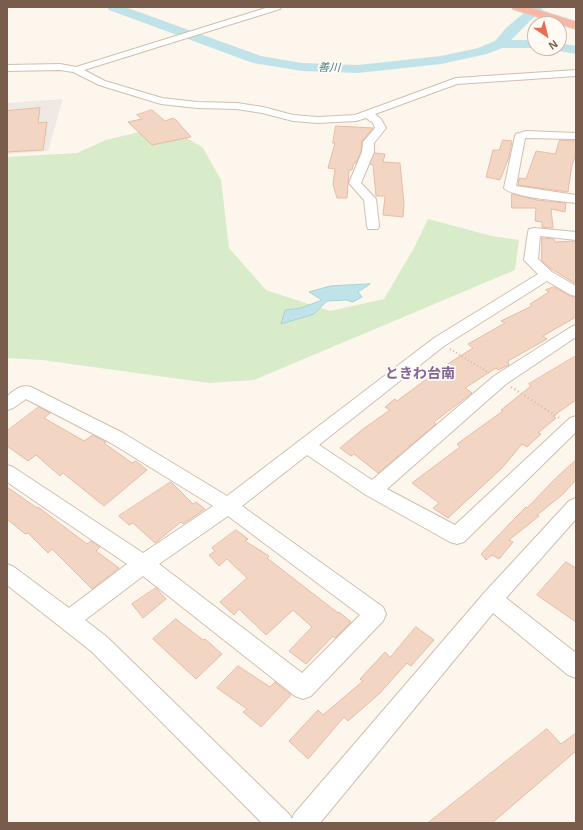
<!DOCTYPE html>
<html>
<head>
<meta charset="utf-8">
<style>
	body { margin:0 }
	#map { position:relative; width:583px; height:830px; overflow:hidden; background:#fdf6ec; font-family:Helvetica,sans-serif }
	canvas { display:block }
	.frame { position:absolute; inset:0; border:8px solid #7a5c4d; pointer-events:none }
	.north { position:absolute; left:527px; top:16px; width:40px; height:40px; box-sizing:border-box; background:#fffaf3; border:1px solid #cabbb1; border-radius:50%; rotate:145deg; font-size:11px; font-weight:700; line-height:16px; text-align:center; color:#7a5c4d }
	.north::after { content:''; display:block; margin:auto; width:14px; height:18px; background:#e76f51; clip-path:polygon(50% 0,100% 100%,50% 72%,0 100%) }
</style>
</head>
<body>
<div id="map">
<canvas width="583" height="830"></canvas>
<div class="frame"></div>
<div class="north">N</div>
</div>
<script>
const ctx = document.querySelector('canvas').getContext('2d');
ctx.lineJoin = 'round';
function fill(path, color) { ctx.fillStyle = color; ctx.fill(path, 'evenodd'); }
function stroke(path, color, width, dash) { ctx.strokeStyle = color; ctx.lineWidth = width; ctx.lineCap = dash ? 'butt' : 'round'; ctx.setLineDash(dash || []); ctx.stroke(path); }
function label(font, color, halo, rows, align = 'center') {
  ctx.font = font + ' Helvetica,"Noto Sans JP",sans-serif'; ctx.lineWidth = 4; ctx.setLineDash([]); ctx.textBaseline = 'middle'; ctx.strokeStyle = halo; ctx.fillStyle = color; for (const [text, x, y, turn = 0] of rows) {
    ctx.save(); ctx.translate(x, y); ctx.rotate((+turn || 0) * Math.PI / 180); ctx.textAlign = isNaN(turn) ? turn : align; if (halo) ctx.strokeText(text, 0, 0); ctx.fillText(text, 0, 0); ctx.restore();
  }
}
fill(new Path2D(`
	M63 99 48 151 7 154V103Z`), '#efe9e4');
fill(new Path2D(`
	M152 129 184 136 203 148 221 180 229 248 266 290 330 311 384 299 414 248 428 219 492 236 519 240 515 270 254 380 209 383 42 360 7 358V157L77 153 106 140Z`), '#d8ecc9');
const water = new Path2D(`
	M370 284 358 292 362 297 353 302 346 300 327 301 314 314 281 324 285 310 301 308 322 300 309 292 330 286Z`);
fill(water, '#bfe3e8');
stroke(water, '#a5d3da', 1);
fill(new Path2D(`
	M107 7H125L261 56 302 63 358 65 441 56 478 48 495 41 506 28 531 7H544L511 40H535V48H502L487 54 441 64 358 73 302 71 253 63 109 10Z
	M559 43 576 46V54L554 50 553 48H559Z`), '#bfe3e8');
const building = new Path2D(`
	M40 108 38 123 47 122 43 150 7 152V111Z
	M152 110 165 121 173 118 176 120 191 137 152 145 128 122 142 119 137 115Z
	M336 126 373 128 362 141 361 152 356 163H354L352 170H349L347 198H337L333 184 335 169 328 168 335 143H333Z
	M503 140 512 141 509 157 500 180 486 177 493 150H499Z
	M560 140 576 141V154L572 165 568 192 518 185 519 178 526 179 536 151 555 154Z
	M375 153 385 154 383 162 400 163 404 204 403 217 383 215 385 196H376L373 165 370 164Z
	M512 194 537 200 566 203 565 212 551 209 553 228 542 227V222L535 221 536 208H512Z
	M542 238 554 239 555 242 576 241V284L550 268 542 261Z
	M554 287 570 296 576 297V317L543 336 547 339 508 361 509 365 498 370 496 368 465 388 472 393 434 422 436 424 378 473 354 454 351 456 340 448 363 429 390 410 385 407 395 399 397 401 443 367 473 348 468 344 505 323 501 321 532 306 530 304 549 292 546 290Z
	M576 356V400L553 416 556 418 538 433 541 434 527 447 522 444 502 468 448 518 433 508 439 503 412 483 460 447 457 444 503 411 501 410 531 386 529 384Z
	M39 407 50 413 44 418 84 441 93 435 106 442 104 443 132 463 136 461 147 470 104 506 63 473 60 476 36 455 28 461 7 446V431Z
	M576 460V480L562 495 537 515 539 516 509 540 513 542 499 559 492 555 486 560 481 554 513 520 526 507 527 508 556 478Z
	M171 482 193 504 196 502 205 509 183 524 181 522 155 543 133 523 129 525 119 516Z
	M7 487 37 508 38 507 87 544 91 541 100 547 96 551 119 568 92 589 52 549 48 553 28 533 25 534 7 519Z
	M236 530 248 539 245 541 269 556 267 558 338 613 339 612 351 622 335 638 333 636 306 664 289 651 312 627 293 610 266 635 239 609 234 615 220 602 247 578 227 559 219 566 209 555 215 551 212 548Z
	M566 562 576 568V622L537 595Z
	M156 588 166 599 143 618 132 604Z
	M176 619 203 640 205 639 222 654 196 679 153 639Z
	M416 627 434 640 411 666 407 663 379 694 348 721 344 717 308 759 289 741 318 710 323 715 363 681 360 679 385 652 390 657Z
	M238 666 270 687 275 682 291 695 261 727 243 712 247 709 217 688Z
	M547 729 561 744 576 733V751L492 823H428Z`);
fill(building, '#f3d5c3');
stroke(building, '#e6bba3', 1);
const minor = new Path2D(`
	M269 7H281L280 9 84 70 105 81 162 98 197 102 237 103 263 107 293 115 318 117 355 115 456 78 576 70V76L457 84 375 114 381 119 386 128 374 143V152L361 183 376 199 379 226 378 229H368L367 226 364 200 349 183 362 152 363 142 375 128 373 123 366 118 356 121 318 123 293 121 262 113 237 109 197 108 161 104 99 85 73 72 60 70 7 71V65L60 64 76 67Z
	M526 131 576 133V139L525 138 516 186 576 195V203C562 201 511 197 504 188L515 136 516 134Z
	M534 228 576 232V240L540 236 538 259 552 272 576 286V296L571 295 547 281 444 346 319 445 372 480 494 376 571 327 576 325V337L506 384 387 489 455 525 570 418 576 416V432L464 542 457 544 450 542 366 495 307 455 242 506 383 607 386 614 383 621 311 696 303 699 295 696 143 576 85 620 107 637 289 814 292 819 294 814 485 592 569 501 576 498V519L506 598 576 653V678L568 675 493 613 320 823H262L91 651 7 585V564L14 567 69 608 127 564 7 482V465L13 467 143 553 213 506 111 443 26 399 13 408 7 410V396C15 390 21 384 31 387L123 433 227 496 434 338 538 274 524 260 528 232 529 229ZM228 516 360 615 302 673 159 564Z`);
const highway = new Path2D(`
	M512 7H528L576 22V29L513 9Z`);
stroke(minor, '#d1beb0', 2);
stroke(highway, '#dad1cd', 2);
stroke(new Path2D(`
	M450 349 489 373`), '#d9b8a5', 2, [1, 2.5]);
stroke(new Path2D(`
	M511 387 561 419`), '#d9b8a5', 2.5, [1, 3]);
fill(minor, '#fff');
fill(highway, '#f7b7a3');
label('italic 11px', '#437c86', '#fffaf3', [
	["善川",329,68,2]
]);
label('bold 14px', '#846695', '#fffaf3', [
	["ときわ台南",420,374]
]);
</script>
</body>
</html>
